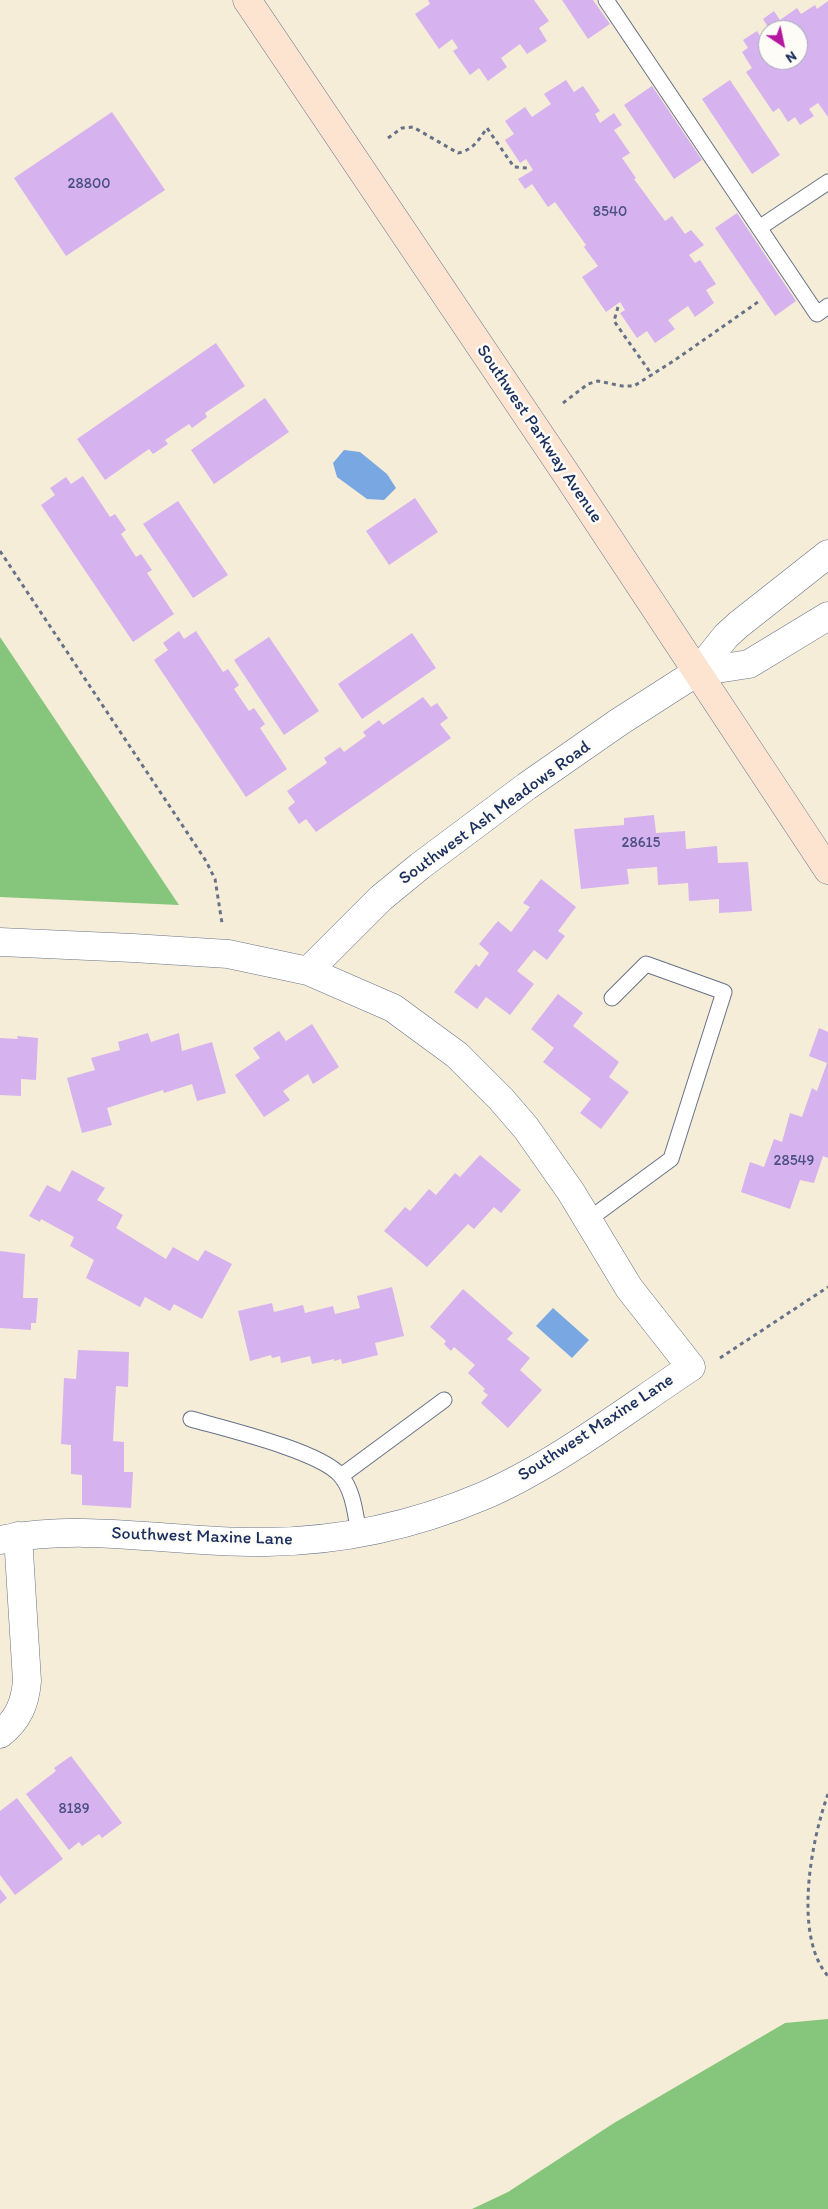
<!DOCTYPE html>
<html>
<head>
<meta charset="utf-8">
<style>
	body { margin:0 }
	#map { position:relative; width:828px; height:2209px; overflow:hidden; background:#f5edd8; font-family:Itim,sans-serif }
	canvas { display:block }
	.north { position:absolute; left:758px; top:20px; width:50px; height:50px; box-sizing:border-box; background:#fdfcf7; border:1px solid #a3aaba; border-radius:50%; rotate:146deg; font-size:14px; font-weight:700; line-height:20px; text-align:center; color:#1b2f5e }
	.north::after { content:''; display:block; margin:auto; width:18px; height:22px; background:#b5179e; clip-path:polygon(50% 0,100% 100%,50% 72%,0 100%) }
</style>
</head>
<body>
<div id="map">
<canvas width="828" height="2209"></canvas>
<div class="north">N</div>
</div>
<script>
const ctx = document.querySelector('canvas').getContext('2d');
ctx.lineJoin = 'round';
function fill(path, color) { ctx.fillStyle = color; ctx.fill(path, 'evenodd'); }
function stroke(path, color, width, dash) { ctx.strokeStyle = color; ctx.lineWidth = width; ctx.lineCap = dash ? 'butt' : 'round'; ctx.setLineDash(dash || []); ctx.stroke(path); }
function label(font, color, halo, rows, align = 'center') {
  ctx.font = font + ' Itim,sans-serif'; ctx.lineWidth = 5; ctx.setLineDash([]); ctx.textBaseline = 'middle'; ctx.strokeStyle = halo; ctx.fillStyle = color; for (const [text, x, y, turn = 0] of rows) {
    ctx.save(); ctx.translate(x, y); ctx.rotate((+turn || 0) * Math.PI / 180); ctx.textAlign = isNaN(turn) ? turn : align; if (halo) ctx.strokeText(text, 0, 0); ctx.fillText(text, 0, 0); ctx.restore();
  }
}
fill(new Path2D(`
	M0 637 179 905 0 897Z
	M828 2019V2209H472L508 2192 614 2123 785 2023Z`), '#86c57c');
fill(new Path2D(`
	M344 450 360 452 387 474 396 488 384 500 367 499 337 477 333 463Z
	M553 1308 589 1340 572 1358 536 1326Z`), '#78a7e2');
fill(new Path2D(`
	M428 0H534L549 21 539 28 547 41 527 54 520 44 501 58 507 67 488 81 479 68 470 75 453 51 458 48 452 39 439 49 415 14 430 4Z
	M562 0H593L610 24 588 39Z
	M828 1V117L818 103 809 109 814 116 800 125 795 117 788 122 779 108 773 112 746 72 752 68 742 52 748 48 743 40 757 31 762 39 768 35V60H798V30H770L763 19 774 11 780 20 797 8 801 14 815 5 817 9Z
	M566 80 574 92 583 86 600 111 595 114 600 123 614 113 622 125 614 130 630 153 622 158 636 178 634 179 665 221 672 216 685 234 691 230 704 245 689 255 695 263 700 260 716 284 706 290 714 303 695 317 688 306 668 320 675 329 655 343 647 331 637 338 620 313 625 310 620 302 606 312 582 277 598 266 584 247 586 245 555 202 548 207 532 184 525 189 518 179 533 170 526 159 520 163 505 140 514 134 505 121 525 107 532 117 551 104 544 94Z
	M730 80 780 155 752 174 702 99Z
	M652 86 702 160 674 179 624 105Z
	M112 112 165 190 66 256 14 178Z
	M737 213 796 301 775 316 715 228Z
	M216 343 245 386 205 413 207 417 192 428 189 424 165 440 168 444 153 454 149 449 105 480 77 439Z
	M265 398 289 432 214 484 191 450Z
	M83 476 110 517 115 514 126 530 121 534 136 557 141 554 152 570 147 573 174 614 133 642 41 505 55 495 50 488 66 477 71 484Z
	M415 498 438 532 389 565 366 531Z
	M178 501 228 575 193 598 143 524Z
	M179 631 184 639 196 631 223 672 228 669 239 685 234 689 249 711 254 708 265 724 260 728 287 769 246 797 154 660 168 650 163 643Z
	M412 633 436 668 362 719 338 684Z
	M269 637 319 711 284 735 234 660Z
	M423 697 431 707 437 703 448 718 440 724 451 738 316 832 306 819 299 824 288 808 295 802 287 791 327 763 324 758 340 747 344 752 366 736 363 732 379 720 383 725Z
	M654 815 656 833 685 831 686 849 717 846 718 863 748 862 752 911 719 913V899L689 901 688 883 658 885 657 867 627 869 629 884 581 889 574 829 624 825V818Z
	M541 879 576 907 558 931 565 936 547 960 534 950 517 971 534 984 510 1015 486 997 477 1009 454 992 476 964 479 967 489 953 479 944 498 921 511 932 530 907 523 903Z
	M558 994 583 1013 573 1026 619 1062 609 1077 629 1092 601 1129 580 1113 591 1099 543 1062 554 1048 531 1029Z
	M312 1024 339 1067 313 1084 308 1074 283 1091 290 1100 264 1117 235 1075 260 1058 253 1048 279 1031 286 1041Z
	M819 1028 828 1032V1158L823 1156 814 1183 800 1180 790 1209 741 1192 750 1162 764 1167 774 1139 782 1142 790 1113 802 1117 812 1088 817 1091 827 1063 809 1056Z
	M148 1033 151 1042 179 1033 182 1051 212 1042 226 1093 197 1101 192 1084 164 1093 163 1090 107 1108 112 1125 82 1133 67 1078 95 1070 91 1058 120 1050 118 1042Z
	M17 1036 38 1038 36 1080 21 1079V1096L0 1095V1038L18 1039Z
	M480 1155 521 1190 501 1213 494 1207 474 1229 468 1224 427 1267 384 1231 405 1207 410 1211 429 1189 436 1195 455 1173 460 1177Z
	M72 1170 105 1188 97 1200 123 1215 116 1228 166 1259 173 1247 198 1261 205 1250 232 1264 202 1319 174 1304 170 1311 145 1297 140 1307 86 1278 94 1260 70 1246 74 1237 41 1219 40 1222 29 1216 47 1185 60 1192Z
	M0 1251 25 1254 23 1298H38L36 1323H31V1330L0 1328Z
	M392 1287 404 1336 375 1343 378 1355 342 1364 341 1359 334 1361V1359L312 1364 310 1356 281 1363 280 1356 272 1358 271 1355 250 1361 238 1311 272 1303 274 1312 303 1305 305 1313 333 1306 335 1314 360 1308 357 1296Z
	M463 1289 513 1333 507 1339 530 1358 520 1370 542 1390 508 1428 481 1403 488 1395 483 1391 485 1389 468 1373 475 1365 454 1347 451 1351 444 1344 446 1341 430 1327Z
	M78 1350 129 1352 128 1387 116 1386 113 1441 124 1442V1472H133L131 1508 82 1505V1475L71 1474V1445L61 1444 64 1378 76 1379Z
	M71 1756 122 1823 102 1838 99 1834 82 1846 79 1842 69 1850 26 1794 56 1771 54 1768Z
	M17 1798 63 1859 15 1895 0 1875V1811Z
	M0 1889 7 1898 0 1904Z`), '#d6b2ef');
const lane = new Path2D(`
	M606 0 817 314 828 306
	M759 228 828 182
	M588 1220 671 1159 724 992 646 964 612 998
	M191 1419C226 1429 319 1451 340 1475 354 1491 355 1514 359 1533
	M341 1476 444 1400`);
const street = new Path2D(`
	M697 672 749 664 828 616
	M0 942 133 948 228 954 308 971 393 1008 457 1055 501 1099 526 1128 571 1192 629 1288 691 1367C626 1410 555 1465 483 1496 415 1525 341 1541 267 1542 177 1544 90 1522 0 1540
	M308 971 381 898 420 866 527 786 619 722 697 672 726 636 738 625 828 554
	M0 1734C18 1720 25 1704 27 1681L18 1536`);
const secondary = new Path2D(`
	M247 0 569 478 828 870`);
stroke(lane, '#677289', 17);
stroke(street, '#677289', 29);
stroke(secondary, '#677289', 29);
stroke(new Path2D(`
	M388 138 402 128 413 127 458 153C473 150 479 140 487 128L514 167 527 168
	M618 307 614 321 652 375
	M563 403 588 384 598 381 622 386H634L675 360 758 302
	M0 551 206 861 215 879 222 923
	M720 1358 828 1287
	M828 1794C811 1841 793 1936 828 1976`), '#677289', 3, [4, 4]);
stroke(lane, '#fff', 15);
stroke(street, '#fff', 28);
stroke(secondary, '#fde4d1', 28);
label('15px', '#4a5082', null, [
	["28800",89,184],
	["8540",610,212],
	["28615",641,843],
	["28549",794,1161],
	["8189",74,1809]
]);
label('18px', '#1b2f5e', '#fdfcf7', [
	["Southwest Parkway Avenue",539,434,56],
	["Southwest Ash Meadows Road",495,813,-36],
	["Southwest Maxine Lane",596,1428,-33],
	["Southwest Maxine Lane",202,1537,2]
]);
</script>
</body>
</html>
